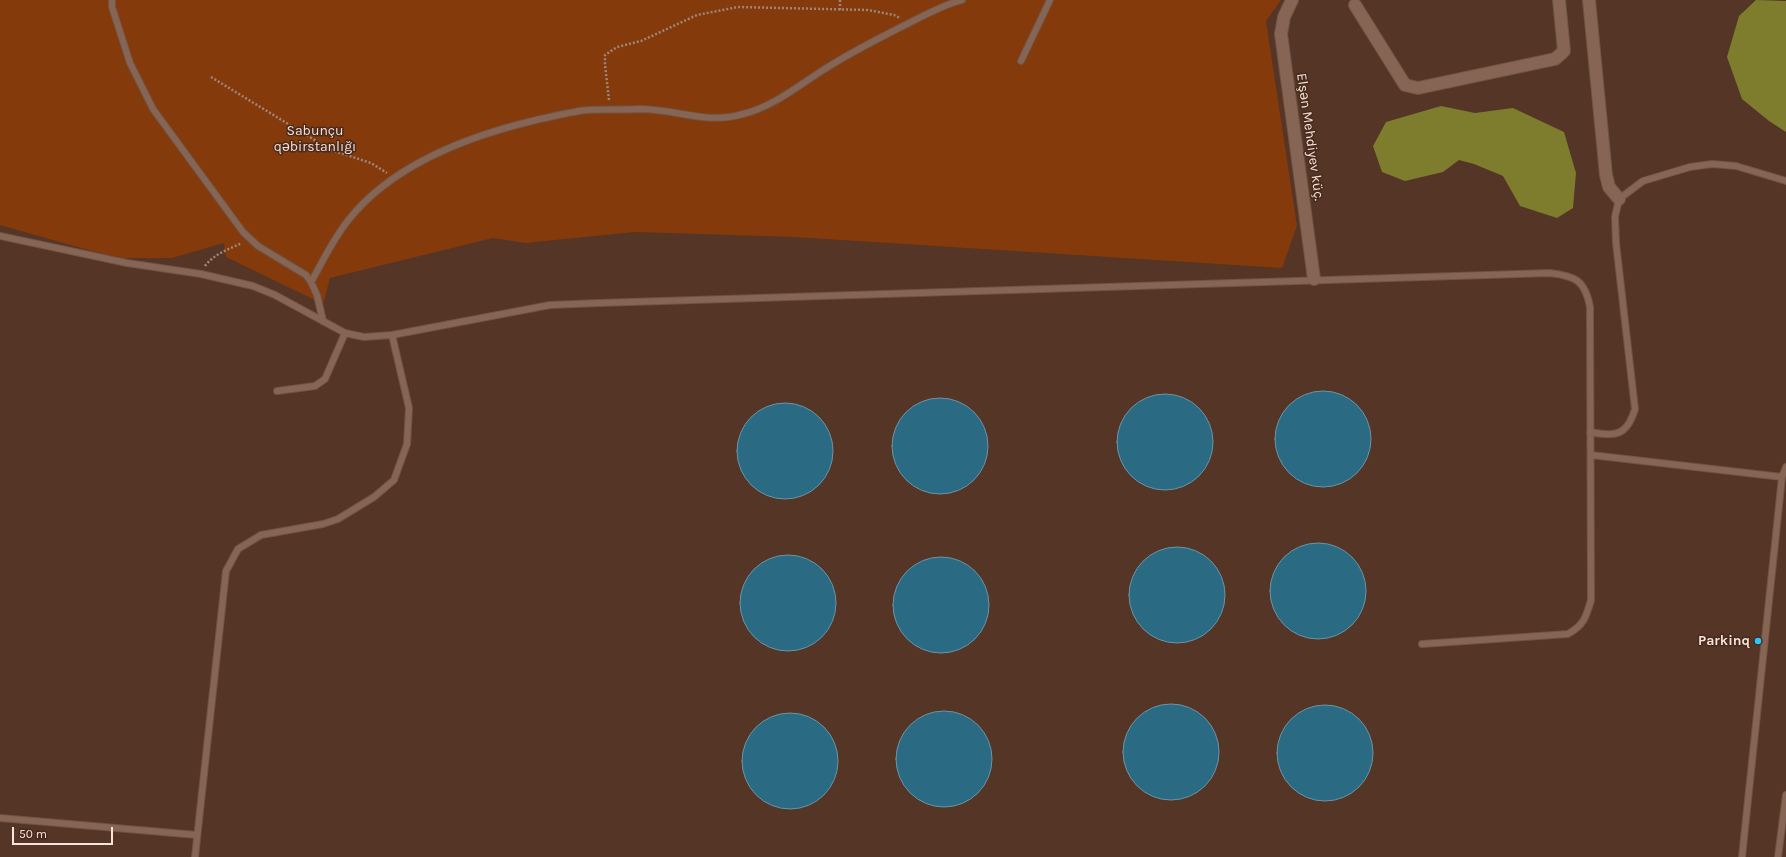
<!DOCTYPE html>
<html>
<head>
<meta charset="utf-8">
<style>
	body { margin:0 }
	#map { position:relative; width:1786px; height:857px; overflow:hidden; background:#543526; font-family:Karla,sans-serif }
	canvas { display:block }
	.scale { position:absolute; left:12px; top:827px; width:101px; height:18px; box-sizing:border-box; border:2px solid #f8e4da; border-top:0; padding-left:5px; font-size:12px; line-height:14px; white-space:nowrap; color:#f8e4da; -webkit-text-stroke:3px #482b1c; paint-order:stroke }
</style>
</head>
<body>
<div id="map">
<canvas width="1786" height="857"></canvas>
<div class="scale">50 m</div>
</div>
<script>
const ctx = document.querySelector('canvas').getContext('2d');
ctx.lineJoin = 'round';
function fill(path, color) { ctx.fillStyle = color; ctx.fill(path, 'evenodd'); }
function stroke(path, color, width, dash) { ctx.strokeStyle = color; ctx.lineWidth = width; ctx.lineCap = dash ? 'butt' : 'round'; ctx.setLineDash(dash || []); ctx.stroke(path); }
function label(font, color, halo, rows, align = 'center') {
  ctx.font = font + ' Karla,sans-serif'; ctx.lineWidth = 3; ctx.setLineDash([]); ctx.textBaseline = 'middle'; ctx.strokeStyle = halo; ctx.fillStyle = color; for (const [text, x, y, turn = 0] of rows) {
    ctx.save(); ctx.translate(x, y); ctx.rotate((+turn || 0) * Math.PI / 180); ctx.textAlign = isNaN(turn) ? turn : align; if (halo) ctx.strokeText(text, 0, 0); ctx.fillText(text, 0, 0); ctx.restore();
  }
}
fill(new Path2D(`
	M0 0H1281L1266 21 1297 226 1282 268 794 237 635 232 525 243 493 238 330 278 323 304 226 257 224 243 172 258H123L88 250 0 225Z`), '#843a0a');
fill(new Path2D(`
	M1756 0 1786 1V132L1769 121 1742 99 1727 57 1739 16Z
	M1441 106 1475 113 1513 108 1564 132 1576 173 1573 208 1557 218 1520 206 1503 176 1474 164 1459 160 1443 172 1405 181 1382 172 1373 146 1386 122Z`), '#7e7c2d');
const building = new Path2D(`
	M1275 439a48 48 0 1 1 96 0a48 48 0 1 1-96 0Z
	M1117 442a48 48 0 1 1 96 0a48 48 0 1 1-96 0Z
	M892 446a48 48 0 1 1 96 0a48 48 0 1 1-96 0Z
	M737 451a48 48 0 1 1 96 0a48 48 0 1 1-96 0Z
	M1270 591a48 48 0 1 1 96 0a48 48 0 1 1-96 0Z
	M1129 595a48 48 0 1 1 96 0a48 48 0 1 1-96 0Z
	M740 603a48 48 0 1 1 96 0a48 48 0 1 1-96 0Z
	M893 605a48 48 0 1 1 96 0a48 48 0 1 1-96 0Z
	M1123 752a48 48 0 1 1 96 0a48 48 0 1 1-96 0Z
	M1277 753a48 48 0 1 1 96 0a48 48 0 1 1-96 0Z
	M896 759a48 48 0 1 1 96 0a48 48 0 1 1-96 0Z
	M742 761a48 48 0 1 1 96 0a48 48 0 1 1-96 0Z`);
fill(building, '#2b6a83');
stroke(building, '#6d94a6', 1);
const lane = new Path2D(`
	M112 0V7L130 63 153 109 243 232 258 246 306 275 311 282 317 295 323 321
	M1021 61 1050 0
	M0 236 127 263 201 274 253 286 275 295 345 333 364 337 392 335 550 305 599 303 1550 273C1575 276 1585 280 1590 307L1591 600C1586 617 1584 625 1568 634L1422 644
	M311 282C323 261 334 237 350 218 394 164 466 137 532 121 550 117 569 112 587 110 605 109 622 110 640 109 677 109 706 125 743 114 775 106 800 84 828 67 850 53 874 41 897 29 918 19 939 6 962 0
	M277 391 315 386 325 379 345 333
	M1590 432C1615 437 1627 436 1635 409L1616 243 1615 217 1619 199 1643 181 1690 167 1712 164 1736 166 1786 181
	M1591 455 1782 477
	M0 818 197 835
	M195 857 226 571 238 549 261 535 323 524 338 519 374 497 394 480 407 444 409 408 392 335
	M1742 857 1782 477 1786 467
	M1778 857 1786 795`);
const street = new Path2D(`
	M1292 0 1284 17 1281 34 1314 279
	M1589 0 1606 175 1609 187 1619 199
	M1355 5 1405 85 1418 88 1555 59 1564 51 1559 0`);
stroke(lane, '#6e5446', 8);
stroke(street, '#6e5446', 14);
stroke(new Path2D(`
	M840 10V0
	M211 77 331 150 371 163 387 173
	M609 100 605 65V55L617 47 641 41 697 15 738 7 868 10 894 15 900 18
	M205 266C214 254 229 249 242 243`), '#a0867a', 2.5, [2, 2]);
stroke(lane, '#876554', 6);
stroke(street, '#876554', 12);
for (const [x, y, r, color] of [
	[1758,641,4,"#27c8ff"]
]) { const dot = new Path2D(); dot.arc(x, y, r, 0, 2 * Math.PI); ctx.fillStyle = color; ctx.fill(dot); stroke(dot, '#482b1c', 1.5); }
label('14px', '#f6ded3', '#482b1c', [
	["Sabunçu",315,131],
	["qəbirstanlığı",315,147]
]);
label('14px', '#f8e4da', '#482b1c', [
	["Elşən Mehdiyev küç.",1310,137,82]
]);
label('bold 14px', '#f8e4da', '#482b1c', [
	["Parkinq",1750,641]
], 'right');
</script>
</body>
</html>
